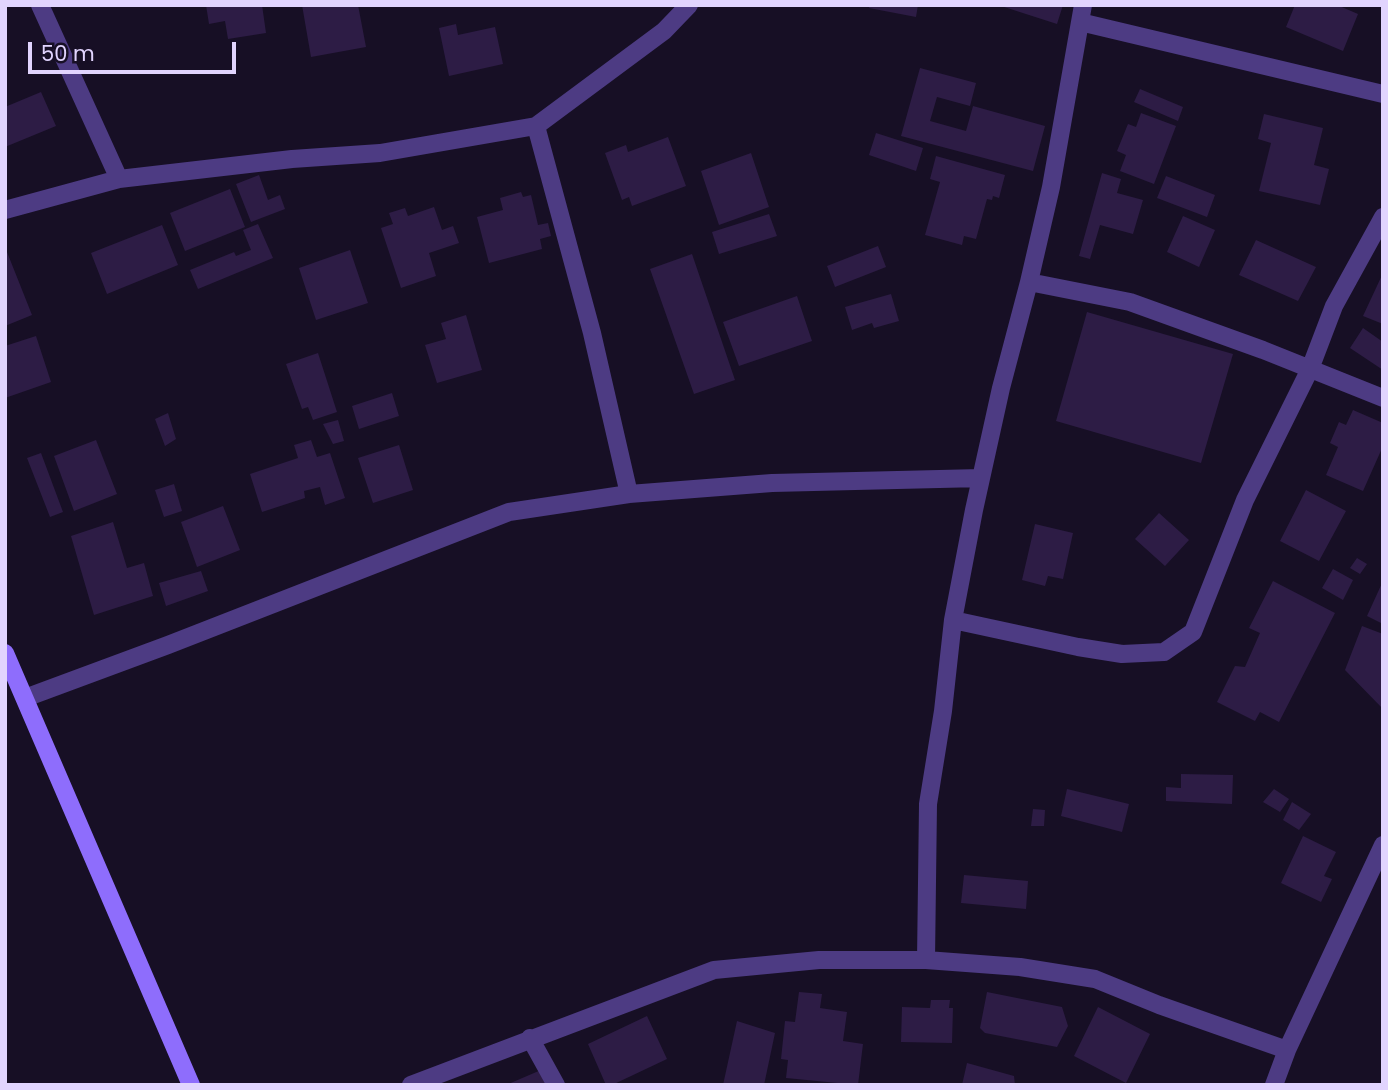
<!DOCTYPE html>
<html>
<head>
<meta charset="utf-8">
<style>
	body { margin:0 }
	#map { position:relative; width:1388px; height:1090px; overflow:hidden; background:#170f25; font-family:Poppins,sans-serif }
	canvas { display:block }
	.frame { position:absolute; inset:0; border:7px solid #e1d4fe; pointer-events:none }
	.scale { position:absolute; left:28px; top:42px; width:208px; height:32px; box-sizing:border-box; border:4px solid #e1d4fe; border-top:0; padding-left:9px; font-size:21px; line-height:24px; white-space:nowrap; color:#e1d4fe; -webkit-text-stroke:5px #170f25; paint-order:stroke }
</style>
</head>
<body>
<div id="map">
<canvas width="1388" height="1090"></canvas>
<div class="frame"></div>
<div class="scale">50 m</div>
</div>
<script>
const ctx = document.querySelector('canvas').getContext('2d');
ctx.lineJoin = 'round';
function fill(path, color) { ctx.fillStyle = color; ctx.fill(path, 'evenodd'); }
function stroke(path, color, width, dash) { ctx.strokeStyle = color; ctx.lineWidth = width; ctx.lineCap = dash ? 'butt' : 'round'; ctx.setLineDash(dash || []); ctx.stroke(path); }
fill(new Path2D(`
	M206 5H262L266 33 228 39 225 21 209 24Z
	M302 5H358L366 47 311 57Z
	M870 5H918L916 17 869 8Z
	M998 5H1063L1057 24Z
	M1295 5H1337L1358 14 1343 51 1286 27Z
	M456 24 458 35 495 27 503 64 449 76 439 28Z
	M920 68 976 83 970 106 937 97 930 121 966 131 973 106 1045 126 1033 171 901 136Z
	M1140 89 1183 107 1178 121 1134 102Z
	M41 92 56 126 5 147V107Z
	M1141 113 1176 126 1154 184 1120 171 1126 155 1117 151 1128 124 1136 127Z
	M1264 114 1323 128 1314 165 1329 169 1320 205 1259 191 1271 143 1258 139Z
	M876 133 923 148 916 171 869 155Z
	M668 137 686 186 632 206 629 197 622 200 605 153 626 145 628 152Z
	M751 153 769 207 719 225 701 171Z
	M936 156 1005 175 999 198 993 196 992 200 987 199 976 239 964 236 962 245 925 235 940 182 930 179Z
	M1102 173 1121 179 1117 193 1143 200 1133 234 1100 225 1090 259 1079 256Z
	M259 175 268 200 280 195 285 209 251 222 236 184Z
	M1166 176 1215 195 1207 217 1157 198Z
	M230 189 245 227 185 251 170 213Z
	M521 192 523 197 531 195 538 225 548 223 551 236 540 239 542 249 489 263 477 217 503 210 500 198Z
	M434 207 442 230 453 226 459 243 429 253 436 276 401 288 381 228 393 224 389 213 405 208 408 216Z
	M769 214 777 236 719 254 712 232Z
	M1183 216 1215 230 1199 267 1167 252Z
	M258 224 273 258 198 289 190 270 234 252 236 256 251 250 243 230Z
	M162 225 178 265 107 294 91 253Z
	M1256 240 1316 267 1298 301 1239 275Z
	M878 246 886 267 835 287 827 266Z
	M5 247 32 315 5 326Z
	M350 250 368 303 316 320 299 268Z
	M692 254 735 380 694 394 650 269Z
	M1383 273V324L1363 316Z
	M891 294 899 321 874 328 872 323 852 330 845 307Z
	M797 296 812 341 739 366 723 322Z
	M1087 312 1233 354 1201 463 1056 421Z
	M466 315 482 370 437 383 425 345 446 339 441 323Z
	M1363 328 1383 342V370L1350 348Z
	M36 336 51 382 5 398V346Z
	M318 353 337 412 313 420 308 407 302 409 286 364Z
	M392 393 399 416 359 429 352 406Z
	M1353 410 1383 423V446L1363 491 1326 475 1338 447 1330 443 1339 422 1346 425Z
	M168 413 176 439 165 446 155 419Z
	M338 420 344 441 333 444 323 424Z
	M96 440 117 494 74 511 54 456Z
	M311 440 317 457 330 453 345 498 325 505 320 487 304 491 305 498 262 512 250 474 298 458 294 445Z
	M399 445 413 490 373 503 358 458Z
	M41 453 63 512 50 517 27 458Z
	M174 484 182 511 164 517 155 490Z
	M1306 490 1346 511 1319 561 1280 541Z
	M223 506 240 550 197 567 181 522Z
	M1159 513 1189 540 1165 566 1135 539Z
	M113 522 127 568 144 563 153 596 94 615 71 536Z
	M1035 524 1073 533 1063 579 1048 576 1045 586 1022 580Z
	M1357 558 1367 564 1360 574 1350 568Z
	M1333 569 1353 580 1343 600 1322 588Z
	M201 571 208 591 166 606 159 583Z
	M1273 581 1335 613 1279 722 1260 712 1255 721 1217 702 1235 666 1245 667 1260 633 1249 628Z
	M1383 581V624L1367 616Z
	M1362 626 1383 634V709L1345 670Z
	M1181 774 1233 775 1232 804 1166 801V787L1181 788Z
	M1067 789 1129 804 1122 832 1061 816Z
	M1274 789 1289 799 1280 812 1263 802Z
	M1292 802 1311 814 1299 830 1283 820Z
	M1033 809 1045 810 1044 826H1031Z
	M1303 836 1336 852 1324 876 1332 879 1321 902 1281 883Z
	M964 875 1028 881 1026 909 961 903Z
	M799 992 822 994 820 1008 847 1012 843 1041 863 1044 858 1085 786 1078 788 1060 781 1059 785 1021 795 1022Z
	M987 992 1062 1007 1068 1026 1057 1047 985 1033 980 1028Z
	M931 1000H950L949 1008H953L952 1043 901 1042 902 1007 930 1008Z
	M1098 1007 1150 1034 1126 1083 1074 1056Z
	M647 1016 667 1059 612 1085H606L588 1044Z
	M737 1021 775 1033 764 1085H723Z
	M967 1063 1014 1076 1015 1085H962Z
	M541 1070 547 1085H506Z`), '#2d1c45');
stroke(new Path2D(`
	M40 5 119 179
	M1083 5 1051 187 1029 282 1130 302 1263 350 1383 398
	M1080 22 1383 94
	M536 126 592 333 629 494
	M5 210 119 179 292 159 380 153 536 126 664 31 689 5
	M953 620 1078 647 1122 654 1164 652 1193 632 1245 500 1310 369 1334 306 1383 217
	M25 698 168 645 509 512 629 494 772 483 981 478
	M926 960 928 804 943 711 953 620 974 510 1001 388 1029 282
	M530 1038 556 1085
	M411 1085 714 970 819 960H926L1020 967 1095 979 1159 1005 1287 1050
	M1274 1085 1287 1050 1383 845`), '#4d3b83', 18);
stroke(new Path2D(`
	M5 653 191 1085`), '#8e6dfc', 18);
</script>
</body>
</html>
